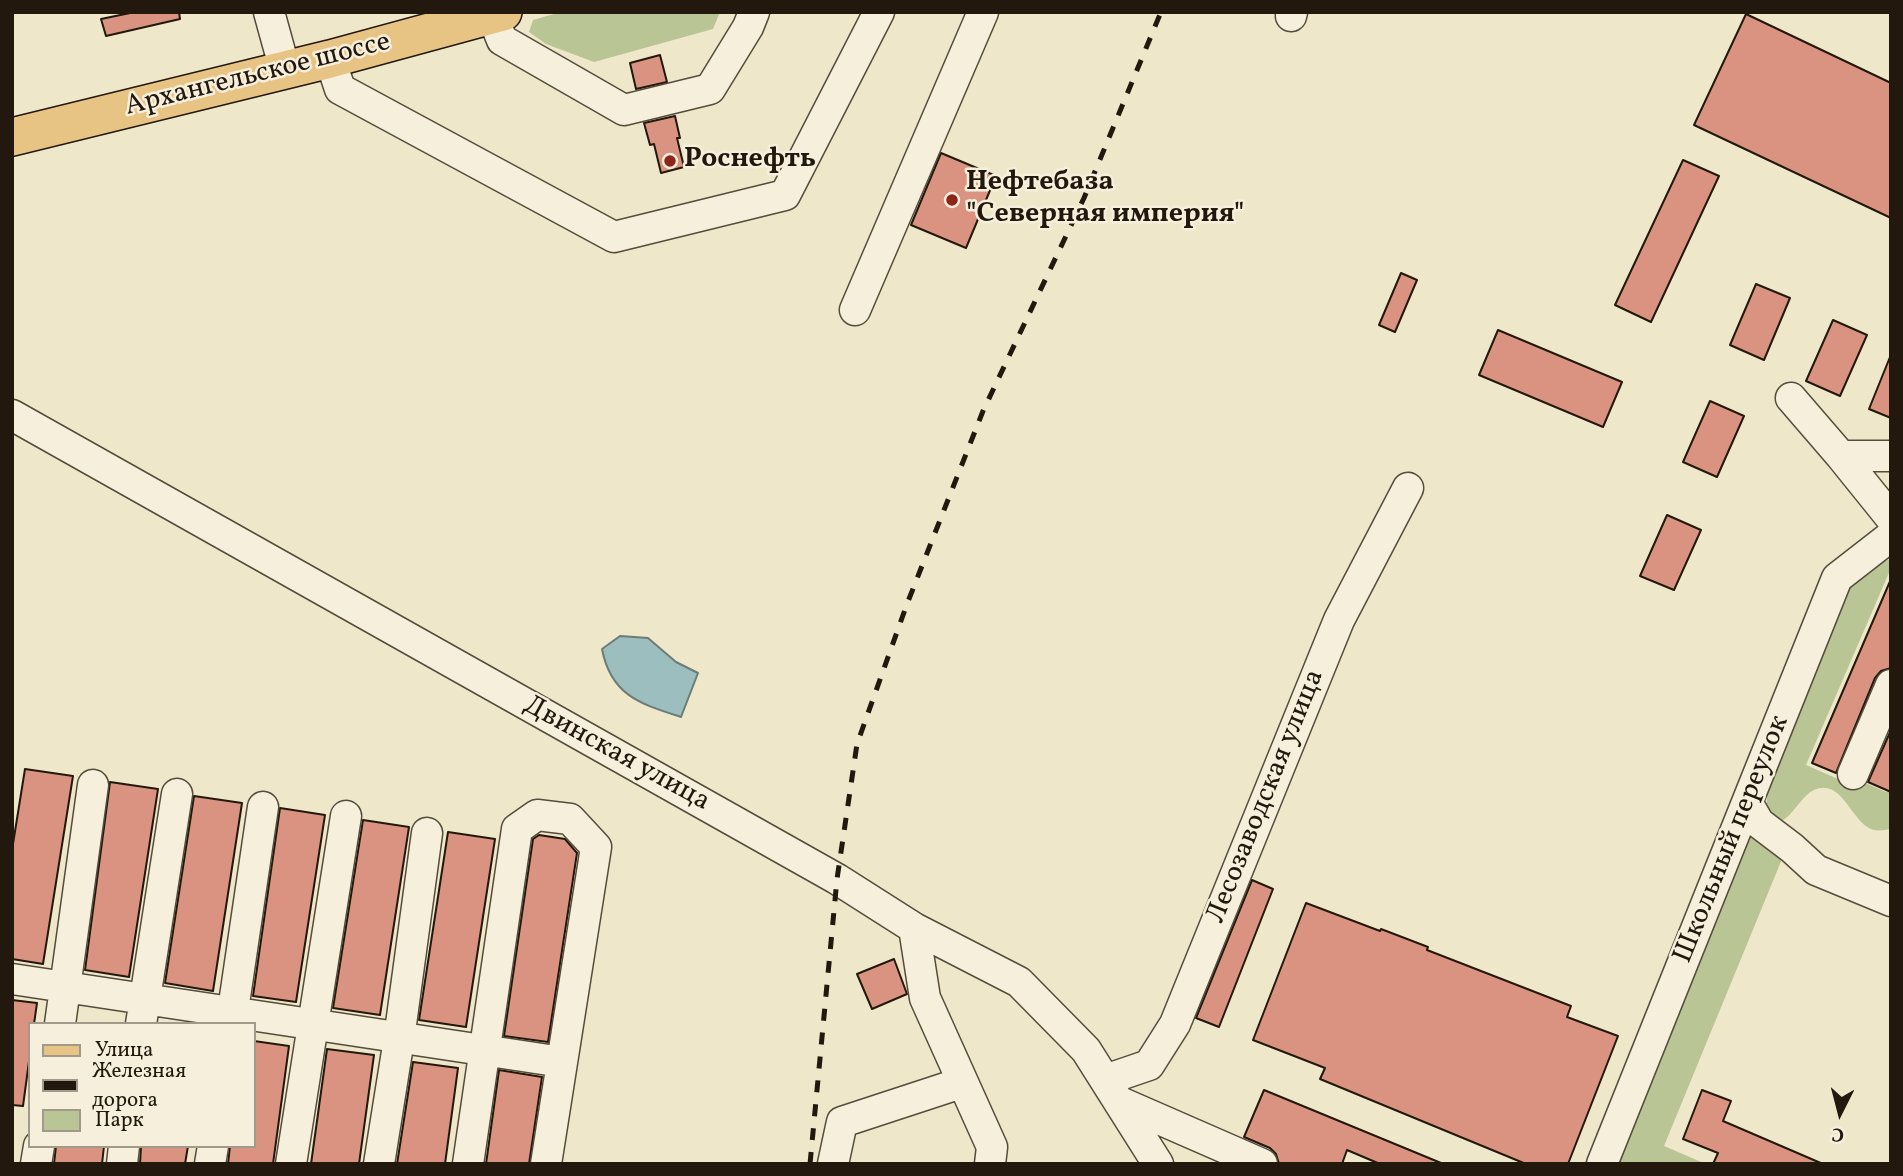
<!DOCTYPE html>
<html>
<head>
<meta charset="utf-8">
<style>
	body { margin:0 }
	#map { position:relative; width:1903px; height:1176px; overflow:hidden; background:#efe7c9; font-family:Vollkorn,serif }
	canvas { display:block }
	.frame { position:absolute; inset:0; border:14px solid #22180d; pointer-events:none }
	.legend { position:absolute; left:28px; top:1022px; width:228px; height:126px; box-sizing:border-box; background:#f5efdc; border:2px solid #a19989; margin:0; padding:9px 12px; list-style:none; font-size:21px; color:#22180d }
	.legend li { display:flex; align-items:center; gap:14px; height:35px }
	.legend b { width:35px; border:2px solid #a19989 }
	.north { position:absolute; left:1805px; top:1078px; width:70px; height:70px; -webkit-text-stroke:5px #f5efdc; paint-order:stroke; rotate:186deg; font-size:19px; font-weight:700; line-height:28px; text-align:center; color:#22180d }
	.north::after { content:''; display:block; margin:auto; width:24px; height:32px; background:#22180d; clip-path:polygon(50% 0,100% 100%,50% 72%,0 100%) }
</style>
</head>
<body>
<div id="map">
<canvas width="1903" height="1176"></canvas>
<div class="frame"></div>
<ul class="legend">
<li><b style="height:9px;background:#e8c484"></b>Улица</li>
<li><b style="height:9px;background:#22180d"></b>Железная дорога</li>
<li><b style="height:19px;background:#bac595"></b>Парк</li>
</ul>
<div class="north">С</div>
</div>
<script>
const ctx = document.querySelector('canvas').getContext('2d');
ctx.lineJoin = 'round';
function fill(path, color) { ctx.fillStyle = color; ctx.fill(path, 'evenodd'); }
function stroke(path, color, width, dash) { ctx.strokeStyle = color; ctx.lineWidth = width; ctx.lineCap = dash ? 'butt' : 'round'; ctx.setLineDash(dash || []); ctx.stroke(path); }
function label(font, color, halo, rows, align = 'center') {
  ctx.font = font + ' Vollkorn,serif'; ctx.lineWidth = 5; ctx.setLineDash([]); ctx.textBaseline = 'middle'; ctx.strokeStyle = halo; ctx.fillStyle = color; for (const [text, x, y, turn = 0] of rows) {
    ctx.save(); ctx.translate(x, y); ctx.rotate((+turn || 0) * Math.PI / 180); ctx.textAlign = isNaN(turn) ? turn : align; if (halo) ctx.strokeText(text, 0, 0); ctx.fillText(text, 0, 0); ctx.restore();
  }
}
fill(new Path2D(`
	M561 12H720L713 29 594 62 546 44 529 32 533 20Z
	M1891 559V568L1806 765 1838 779 1854 778 1886 792 1891 789V829C1885 830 1879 831 1874 830 1851 824 1843 777 1814 790 1802 796 1796 810 1786 818 1782 821 1776 823 1772 825L1765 817 1769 779 1841 583 1861 568Z
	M1756 833 1782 859 1664 1146 1706 1164H1608L1743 834Z`), '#bac595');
const water = new Path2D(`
	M620 636 648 638 676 662 698 673 681 717C641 704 611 696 602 649Z`);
fill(water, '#9dbebe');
stroke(water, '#6c7c77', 2);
const building = new Path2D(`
	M135 12H179L180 19 106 36 101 19Z
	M1746 14 1891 83V218L1694 125Z
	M660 55 667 82 636 89 630 63Z
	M675 116 680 138H677L684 167 661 173 654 144 650 145 644 123Z
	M941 153 996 176 966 248 911 225Z
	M1683 160 1719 176 1651 322 1615 305Z
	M1401 273 1417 280 1395 332 1379 325Z
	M1756 284 1790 298 1764 360 1730 345Z
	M1833 320 1867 335 1840 396 1806 381Z
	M1498 330 1622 382 1603 427 1479 375Z
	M1890 357H1891V418L1869 409Z
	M1710 401 1744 416 1717 477 1683 462Z
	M1667 515 1701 530 1674 590 1640 576Z
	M1891 579V668L1881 671 1875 678 1836 773 1812 763Z
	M1891 730V792L1868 782Z
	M25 769 73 776 43 964 12 959V850Z
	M110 782 158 789 129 977 85 970Z
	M194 796 242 803 213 991 165 983Z
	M280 808 325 815 296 1002 253 996Z
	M363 820 409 827 380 1015 333 1008Z
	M448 832 495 839 466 1027 419 1020Z
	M539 835 565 839 577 853 548 1042 504 1036 533 839Z
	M1252 880 1273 889 1219 1027 1196 1018Z
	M1306 903 1380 931 1381 929 1428 947 1427 950 1571 1006 1567 1017 1618 1036 1568 1164H1526L1320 1079 1325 1068 1253 1040Z
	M894 959 907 994 872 1009 857 974Z
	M12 1000 37 1003 34 1024H30V1054L23 1106 12 1105Z
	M254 1041 289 1046 273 1164H228L230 1146H254Z
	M327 1049 374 1055 359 1164H311Z
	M413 1062 458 1068 445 1164H397Z
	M499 1070 542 1077 529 1164H486Z
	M1264 1090 1441 1163V1164H1380L1347 1150 1342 1164H1279L1276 1154 1270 1148 1244 1137Z
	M1702 1090 1731 1101 1723 1121 1823 1164H1713L1718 1153 1683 1139Z
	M56 1146H104L102 1164H54Z
	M141 1146H188L185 1164H140Z`);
fill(building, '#da9380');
stroke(building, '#22180d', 2);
const minor = new Path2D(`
	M269 12 285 70
	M492 15 502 40 624 110 710 89 748 27 754 12
	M1291 16 1292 12
	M330 59 340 89 614 237 785 195 879 12
	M855 310 983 12
	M1791 398 1841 456
	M12 415 837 879 914 928 1019 982 1086 1050 1158 1164
	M1891 456H1841L1891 518
	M1853 774 1891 685
	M1748 804 1759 823 1792 848 1816 870 1891 901
	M914 928 925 998 992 1147 990 1164
	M12 979 562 1062
	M60 1024 93 785
	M141 1024 177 794
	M231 1024 263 807
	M1105 1080 1149 1065 1175 1024 1339 620 1408 488
	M1120 1102 1262 1164
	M36 1164 39 1146
	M122 1164 124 1146
	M210 1164 213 1146
	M291 1164 346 816
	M379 1164 399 1039 427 833
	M468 1164 517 829 537 815 570 819 596 847 546 1164
	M833 1164 842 1122 961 1083
	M1602 1164 1837 578 1891 536`);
const major = new Path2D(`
	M12 137 330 59 503 12`);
stroke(minor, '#554c3c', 33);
stroke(major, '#22180d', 40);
stroke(minor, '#f5efdc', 30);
stroke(major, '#e8c484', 37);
stroke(new Path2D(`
	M810 1164 837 879 857 744 907 604 983 411 1084 198 1161 12`), '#22180d', 5, [12, 12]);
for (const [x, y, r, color] of [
	[670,161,7,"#8f2418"],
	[952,200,7,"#8f2418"]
]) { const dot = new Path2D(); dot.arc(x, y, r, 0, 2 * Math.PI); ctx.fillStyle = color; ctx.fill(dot); stroke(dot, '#f5efdc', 2.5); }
label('28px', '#22180d', '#f5efdc', [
	["Архангельское шоссе",258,76,-14],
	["Двинская улица",616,755,29],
	["Лесозаводская улица",1267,797,-68],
	["Школьный переулок",1733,840,-68]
]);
label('bold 28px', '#22180d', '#f5efdc', [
	["Роснефть",684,161],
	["Нефтебаза",966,184],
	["\"Северная империя\"",966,216]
], 'left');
</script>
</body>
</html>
